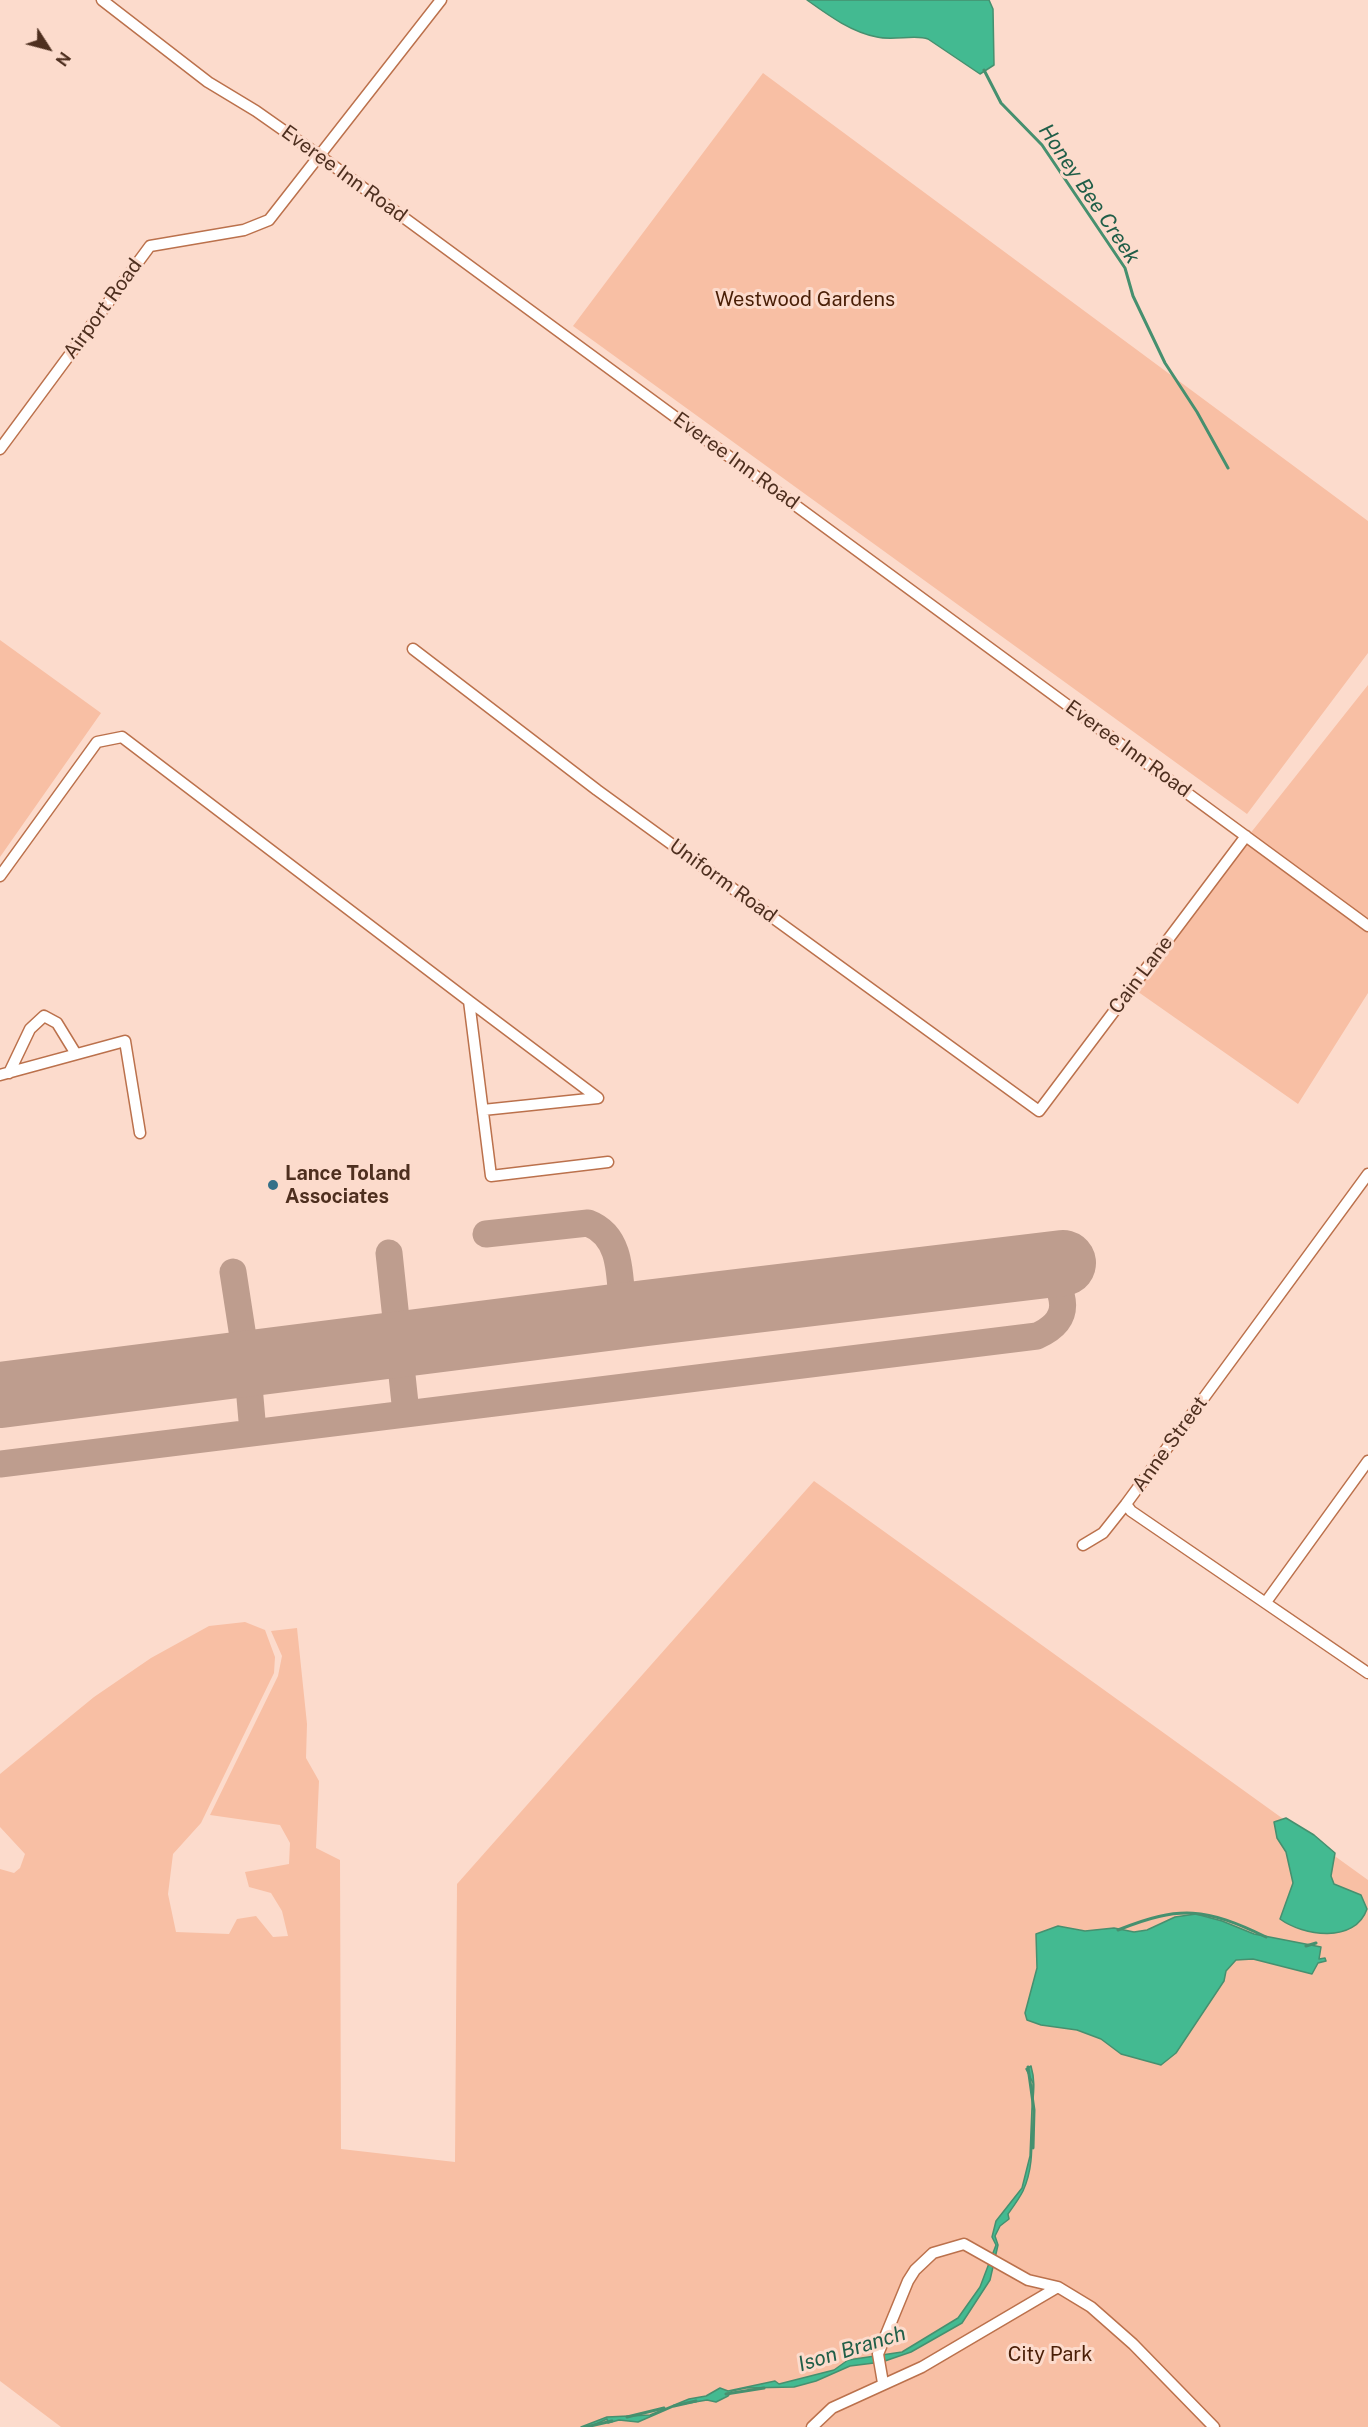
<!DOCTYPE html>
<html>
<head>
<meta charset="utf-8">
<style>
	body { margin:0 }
	#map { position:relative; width:1368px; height:2427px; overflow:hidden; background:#fcdbcc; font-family:"Public Sans",sans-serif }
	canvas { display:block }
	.north { position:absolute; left:18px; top:18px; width:60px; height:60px; -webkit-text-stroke:4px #fcdbcc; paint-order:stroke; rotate:126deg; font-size:16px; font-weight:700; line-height:24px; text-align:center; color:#4e2f1f }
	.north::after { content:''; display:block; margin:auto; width:21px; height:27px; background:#4e2f1f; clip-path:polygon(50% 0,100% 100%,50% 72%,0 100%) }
</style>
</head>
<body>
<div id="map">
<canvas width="1368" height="2427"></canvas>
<div class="north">N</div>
</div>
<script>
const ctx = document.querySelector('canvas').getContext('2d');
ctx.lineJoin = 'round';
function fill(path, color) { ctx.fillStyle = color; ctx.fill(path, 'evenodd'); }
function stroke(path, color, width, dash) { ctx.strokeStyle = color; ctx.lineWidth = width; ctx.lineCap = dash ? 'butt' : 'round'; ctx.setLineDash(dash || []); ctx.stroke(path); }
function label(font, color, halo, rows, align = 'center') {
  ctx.font = font + ' "Public Sans",sans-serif'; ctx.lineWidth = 6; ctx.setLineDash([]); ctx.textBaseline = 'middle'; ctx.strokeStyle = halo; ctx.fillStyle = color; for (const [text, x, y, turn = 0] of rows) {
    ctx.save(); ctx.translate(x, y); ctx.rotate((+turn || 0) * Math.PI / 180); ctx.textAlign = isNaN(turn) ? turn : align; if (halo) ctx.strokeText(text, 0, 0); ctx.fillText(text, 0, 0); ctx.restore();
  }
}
fill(new Path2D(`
	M763 73 1368 521V653L1247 814 573 326Z
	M0 640 101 713 0 857Z
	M1368 685V993L1298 1104 1134 989 1249 835Z
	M814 1481 1368 1880V2427H61L0 2381V1869L14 1873 20 1868 25 1854 0 1827V1774L94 1697 151 1658 209 1626 245 1622 265 1630 275 1657 274 1673 201 1823 173 1854 168 1894 176 1932 229 1934 237 1919 256 1916 273 1937 288 1936 282 1911 271 1893 249 1887 245 1872 289 1864 290 1843 280 1825 210 1815 278 1676 282 1656 271 1631 297 1628 307 1724 306 1758 319 1781 316 1848 340 1860 341 2149 455 2162 457 1884Z`), '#f8bfa4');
const water = new Path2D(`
	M807 0H989L993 9 994 65 980 74 928 39C916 34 893 41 877 37 851 32 828 15 807 0Z
	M1286 1818 1314 1835 1335 1853 1331 1876 1334 1884 1361 1895 1367 1909C1355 1944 1303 1936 1280 1919L1293 1883 1286 1852 1277 1838 1274 1822Z
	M1196 1914 1222 1921 1254 1934 1321 1947 1319 1959 1325 1958 1326 1961 1318 1963 1312 1974 1253 1959 1236 1960 1226 1971 1224 1981 1176 2053 1161 2065 1121 2054 1101 2039 1077 2030 1041 2025 1027 2020 1025 2013 1037 1968 1036 1934 1058 1926 1085 1931 1114 1928 1134 1932 1147 1930 1175 1917Z
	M1031 2066C1036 2083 1033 2095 1032 2112 1031 2139 1035 2165 1023 2191 1019 2199 1013 2207 1008 2214L1009 2219 1000 2226 995 2236 998 2245 990 2280 962 2323 911 2352 882 2362 850 2366 816 2381 794 2387 746 2388 732 2391 728 2396 716 2402 707 2400 677 2405 638 2422 619 2420 608 2423 607 2419 589 2427H581L607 2417 650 2415 689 2399 706 2396 720 2388 728 2391 775 2381 779 2384 834 2370 848 2360 902 2352 958 2318 980 2287 996 2245 992 2237 996 2221 1022 2188 1030 2156 1033 2083 1026 2069Z`);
fill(water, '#43ba91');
stroke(water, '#46906f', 1.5);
stroke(new Path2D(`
	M984 70 1001 103 1042 145 1125 268 1133 296 1165 363 1197 412 1228 468
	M1118 1930C1180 1905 1206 1908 1266 1937
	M1306 1946 1316 1943
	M1028 2067 1034 2110 1033 2148
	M726 2394 764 2388
	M674 2406 696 2401
	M627 2417 664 2408
	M586 2427 612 2421`), '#46906f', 3);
stroke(new Path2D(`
	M486 1234 588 1223C625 1237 619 1282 623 1316
	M389 1253 406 1413
	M233 1272 247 1363 253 1432
	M0 1464 1037 1336C1075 1319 1064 1294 1047 1265`), '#be9d8e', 27);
stroke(new Path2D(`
	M0 1395 646 1313 1063 1263`), '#be9d8e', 66);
const street = new Path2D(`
	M102 0 208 82 256 111 320 156 1368 926
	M0 449 150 246 244 230 269 220 441 0
	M413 649 597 790 1039 1111 1246 836
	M0 876 97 742 122 737 469 1001 491 1176 608 1162
	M469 1001 598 1098 483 1110
	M9 1073 30 1029 44 1016 57 1023 76 1054
	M0 1075 125 1041 140 1133
	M1126 1504 1131 1511 1368 1673
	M1083 1545 1103 1533 1126 1504 1368 1174
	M1266 1602 1368 1461
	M883 2383 878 2354 908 2281 915 2270 933 2253 964 2244 1028 2280 1058 2287 1091 2307 1133 2344 1214 2427
	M812 2427 832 2408 922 2367 1058 2287`);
stroke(street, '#bb714c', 13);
stroke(street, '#fff', 10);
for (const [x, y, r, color] of [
	[273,1185,6,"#357088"]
]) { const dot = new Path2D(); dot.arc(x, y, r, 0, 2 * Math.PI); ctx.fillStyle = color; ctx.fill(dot); stroke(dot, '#fcdbcc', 2); }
label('20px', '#4e2f1f', '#fcdbcc', [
	["Everee Inn Road",344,174,36],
	["Airport Road",103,309,-54],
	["Everee Inn Road",736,461,36],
	["Everee Inn Road",1128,749,36],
	["Uniform Road",723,881,36],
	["Cain Lane",1141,975,-53],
	["Anne Street",1170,1444,-54]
]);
label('20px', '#491e06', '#fcdbcc', [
	["Westwood Gardens",805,300],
	["City Park",1050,2355]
]);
label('bold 20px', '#4e2f1f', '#fcdbcc', [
	["Lance Toland",285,1174],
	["Associates",285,1197]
], 'left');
label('italic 21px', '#205e48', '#fcdbcc', [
	["Honey Bee Creek",1089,194,56],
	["Ison Branch",852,2349,-17]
]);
</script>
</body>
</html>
